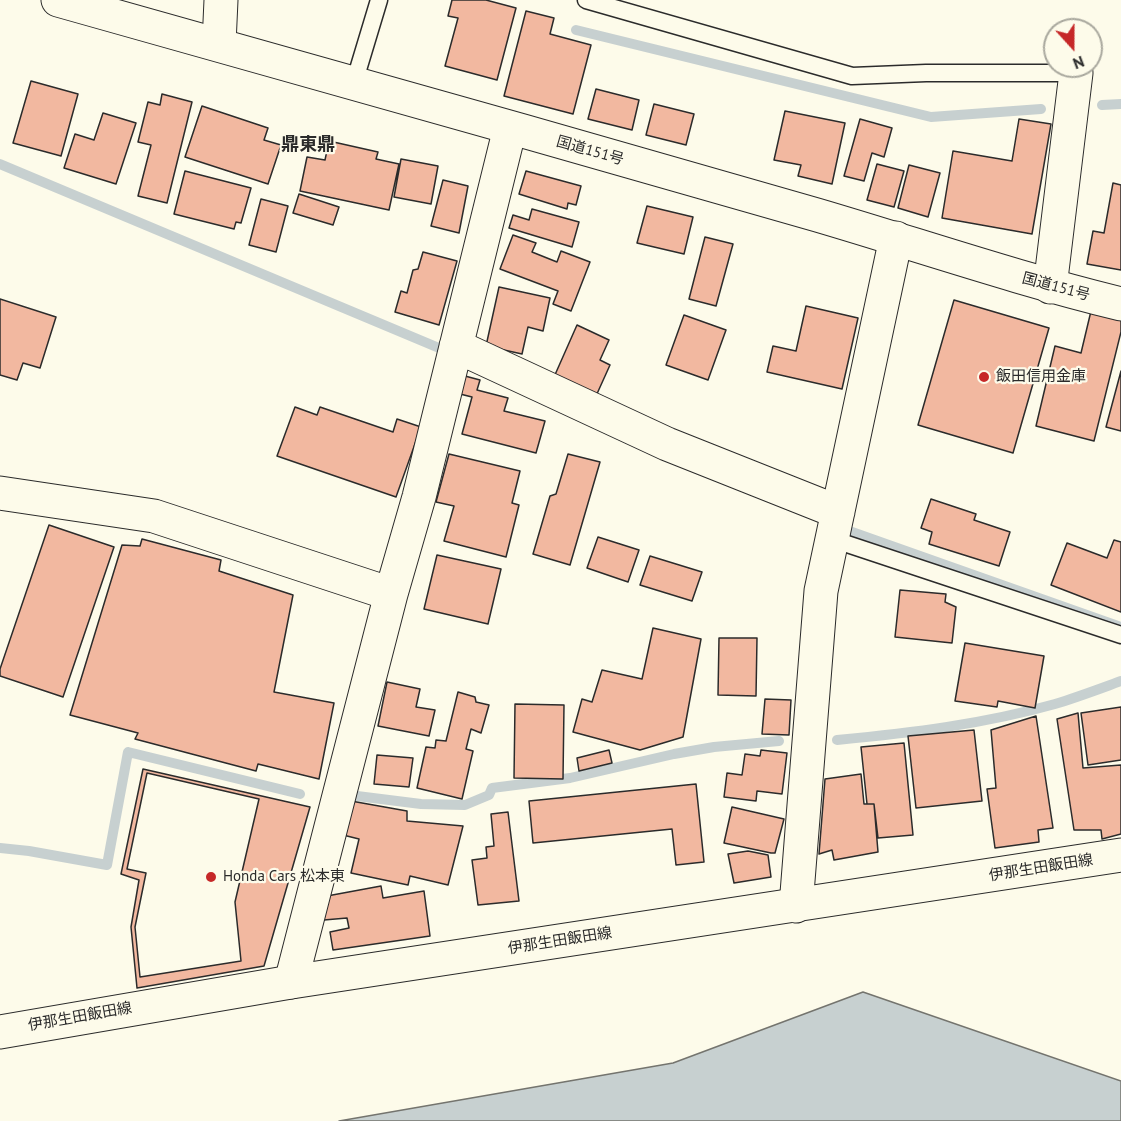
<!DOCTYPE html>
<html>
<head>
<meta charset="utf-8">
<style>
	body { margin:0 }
	#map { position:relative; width:1121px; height:1121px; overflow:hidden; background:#fdfbea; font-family:"PT Sans",sans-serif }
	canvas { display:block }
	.north { position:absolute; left:1043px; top:18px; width:60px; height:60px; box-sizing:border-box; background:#fdfbea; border:2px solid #a9a89e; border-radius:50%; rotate:159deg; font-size:16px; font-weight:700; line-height:24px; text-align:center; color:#2b2b2b }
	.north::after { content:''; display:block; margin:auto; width:21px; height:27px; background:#c62828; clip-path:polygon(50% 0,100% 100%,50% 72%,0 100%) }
</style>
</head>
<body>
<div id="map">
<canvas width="1121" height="1121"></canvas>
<div class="north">N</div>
</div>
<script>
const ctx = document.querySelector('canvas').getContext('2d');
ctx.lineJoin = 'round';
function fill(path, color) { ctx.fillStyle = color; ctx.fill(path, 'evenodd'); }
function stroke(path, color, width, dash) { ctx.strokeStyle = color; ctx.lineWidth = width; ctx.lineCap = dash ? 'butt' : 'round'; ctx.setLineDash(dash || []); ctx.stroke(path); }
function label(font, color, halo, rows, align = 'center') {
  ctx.font = font + ' "PT Sans","Noto Sans JP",sans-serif'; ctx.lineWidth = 4.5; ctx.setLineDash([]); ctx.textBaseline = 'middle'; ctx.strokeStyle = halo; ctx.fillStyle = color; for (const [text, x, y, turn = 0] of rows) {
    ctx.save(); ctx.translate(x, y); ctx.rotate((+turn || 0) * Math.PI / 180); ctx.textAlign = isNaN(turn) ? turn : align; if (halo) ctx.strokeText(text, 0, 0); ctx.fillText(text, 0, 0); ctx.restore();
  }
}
const water = new Path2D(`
	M863 992 1121 1081V1121H339L673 1063Z`);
fill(water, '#c7d0d0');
stroke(water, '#74746e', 1.5);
stroke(new Path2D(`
	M576 30 931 117 1041 109
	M1102 105 1121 104
	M0 164 439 348
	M852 532 1121 627
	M837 740C911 733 984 724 1055 704 1078 697 1099 689 1121 681
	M357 796 421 804 465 805 489 795 492 788 570 778 674 754 714 747 779 741
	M0 848 29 851 107 865 128 752 300 794`), '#c7d0d0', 10);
const building = new Path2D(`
	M452 0H486L516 8 497 80 445 66 458 18 448 16Z
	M526 11 554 18 550 34 591 45 573 114 504 96Z
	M31 81 78 94 61 156 13 143Z
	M596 89 639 100 632 130 588 119Z
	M162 94 192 102 167 203 138 196 151 145 138 142 148 102 160 105Z
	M654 104 694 114 686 145 646 135Z
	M202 106 268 128 264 140 281 145 268 184 185 157Z
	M785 111 845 123 832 184 798 176 801 165 774 160Z
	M103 113 136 123 116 184 64 168 75 134 94 140Z
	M860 119 892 128 884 157 872 153 864 181 844 176Z
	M1019 119 1051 124 1032 234 942 218 953 151 1012 161Z
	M329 141 378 152 376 159 399 164 389 210 300 191 307 157 325 160Z
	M401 159 438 166 431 204 394 197Z
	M877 164 904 171 894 207 867 200Z
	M909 165 940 173 928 217 898 208Z
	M185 171 251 188 241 223 236 222 234 229 174 214Z
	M526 171 581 186 576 205 568 203 567 209 519 194Z
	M443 180 468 186 459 233 431 226Z
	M1113 183 1121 185V270L1087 264 1093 231 1104 233Z
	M299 194 339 207 333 225 293 213Z
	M261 199 288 206 276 252 249 245Z
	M647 206 693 217 684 254 637 243Z
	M532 209 579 222 572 247 509 228 513 215 529 220Z
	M513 235 536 243 532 252 557 262 561 251 590 262 571 311 553 304 558 291 500 269Z
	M705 237 733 244 716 306 689 299Z
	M423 252 457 261 439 325 395 312 401 291 407 293 413 270 418 269Z
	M499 287 550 298 543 331 528 327 522 354 486 346Z
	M0 299 56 317 40 368 23 363 17 380 0 375Z
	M954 300 1049 328 1013 453 918 425Z
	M806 306 858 318 842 389 767 372 773 346 796 351Z
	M1091 311 1121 318V332L1094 441 1036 426 1055 346 1081 353Z
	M684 315 726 330 708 380 666 365Z
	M577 325 609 340 600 360 610 365 596 396 554 377Z
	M1121 371V431L1106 427Z
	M465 376 480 380 477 390 508 398 504 411 545 421 536 453 462 434 472 397 460 394Z
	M295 407 317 415 320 407 393 432 397 419 421 427 396 497 277 456Z
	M449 454 520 471 512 503 519 505 506 557 444 541 454 506 436 502Z
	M568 454 600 462 570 565 533 554 550 496 556 494Z
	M931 499 976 514 974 520 1010 532 999 566 929 544 932 532 921 528Z
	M49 525 114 547 63 697 0 676V669Z
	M598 537 639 550 628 582 587 568Z
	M142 539 221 560 219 571 293 595 274 692 334 703 319 779 258 764 256 771 135 739 138 733 70 715 122 545 140 546Z
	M1114 540 1121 542V612L1051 585 1067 543 1107 558Z
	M437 555 501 569 488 624 424 609Z
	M650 556 702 572 692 601 640 585Z
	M900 590 946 594 945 602 956 607 952 643 895 637Z
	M653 628 701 639 683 737 640 750 573 732 582 699 592 702 602 670 642 679Z
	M719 638H757L756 696 718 695Z
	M965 643 1044 656 1035 708 998 701 997 707 955 701Z
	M387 682 420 689 416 707 435 710 429 736 378 726Z
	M458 692 475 697 476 702 489 705 481 733 471 729 466 749 473 751 462 799 417 788 426 747 435 748 436 740 446 741Z
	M765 699 791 700 789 735 762 734Z
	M515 704 564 705 563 779 514 778Z
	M1121 707V760L1088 765 1081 713Z
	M1078 713 1083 768 1121 765V834L1102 839 1101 830H1074L1057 719Z
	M1036 716 1053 828 1038 830 1039 842 995 848 987 789 996 788 991 730Z
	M974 730 982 801 916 808 908 736Z
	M904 743 913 835 878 838 874 804H867L861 747Z
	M609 750 612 763 579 771 577 758Z
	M761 750 787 753 782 794 757 791 756 801 724 797 727 773 742 775 745 754 760 756Z
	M377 755 413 758 409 787 374 784Z
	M143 769 310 807 264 966 137 988 131 927 139 880 121 874Z
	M147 773 259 799 235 902 241 961 140 977 135 927 146 873 127 869Z
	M861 774 864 804H874L878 852 834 860 832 850 819 854 825 779Z
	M696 784 704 862 676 865 672 829 533 843 529 801Z
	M351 801 407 811V821L463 826 448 885 410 876 408 885 351 873 359 839 343 835Z
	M732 807 784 819 775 853H771L724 843Z
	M508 812 519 901 478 905 472 860 487 858 486 847 494 846 491 814Z
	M748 851 768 855 771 877 734 883 728 854Z
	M381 886 383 898 424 891 430 936 333 950 330 932 349 928 347 918 324 920 327 896Z`);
fill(building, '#f2b8a0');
stroke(building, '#2b2b2b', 1.5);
const service = new Path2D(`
	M586 0 852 76 926 73H1076
	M354 83 379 0
	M832 539 1121 635`);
const minor = new Path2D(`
	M1050 287 1076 73
	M456 346 667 444 838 512
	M0 493 154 516 391 594
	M796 906 821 591 896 238
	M291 982 391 594 419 497 510 128`);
const secondary = new Path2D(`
	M219 44 221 0`);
const primary = new Path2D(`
	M0 1032 291 982 1121 855`);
const trunk = new Path2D(`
	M58 0C312 70 564 143 817 215 919 245 1018 279 1121 304`);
stroke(service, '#2b2b2b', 19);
stroke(minor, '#2b2b2b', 35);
stroke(secondary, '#2b2b2b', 35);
stroke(primary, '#2b2b2b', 35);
stroke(trunk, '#2b2b2b', 35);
stroke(service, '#fdfbea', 16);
stroke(minor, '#fdfbea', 33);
stroke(secondary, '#fdfbea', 33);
stroke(primary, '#fdfbea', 33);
stroke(trunk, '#fdfbea', 33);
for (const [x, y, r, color] of [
	[984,377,6,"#c62828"],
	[211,877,6,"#c62828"]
]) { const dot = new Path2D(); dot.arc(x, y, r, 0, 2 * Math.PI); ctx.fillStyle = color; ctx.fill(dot); stroke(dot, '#fdfbea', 2); }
label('15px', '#2b2b2b', '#fdfbea', [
	["国道151号",590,151,16],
	["国道151号",1056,287,15],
	["伊那生田飯田線",1041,868,-9],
	["伊那生田飯田線",560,941,-9],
	["伊那生田飯田線",80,1017,-10]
]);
label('15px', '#2b2b2b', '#fdfbea', [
	["飯田信用金庫",996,377],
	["Honda Cars 松本東",223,877]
], 'left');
label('bold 18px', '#2b2b2b', '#fdfbea', [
	["鼎東鼎",308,145]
]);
</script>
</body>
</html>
